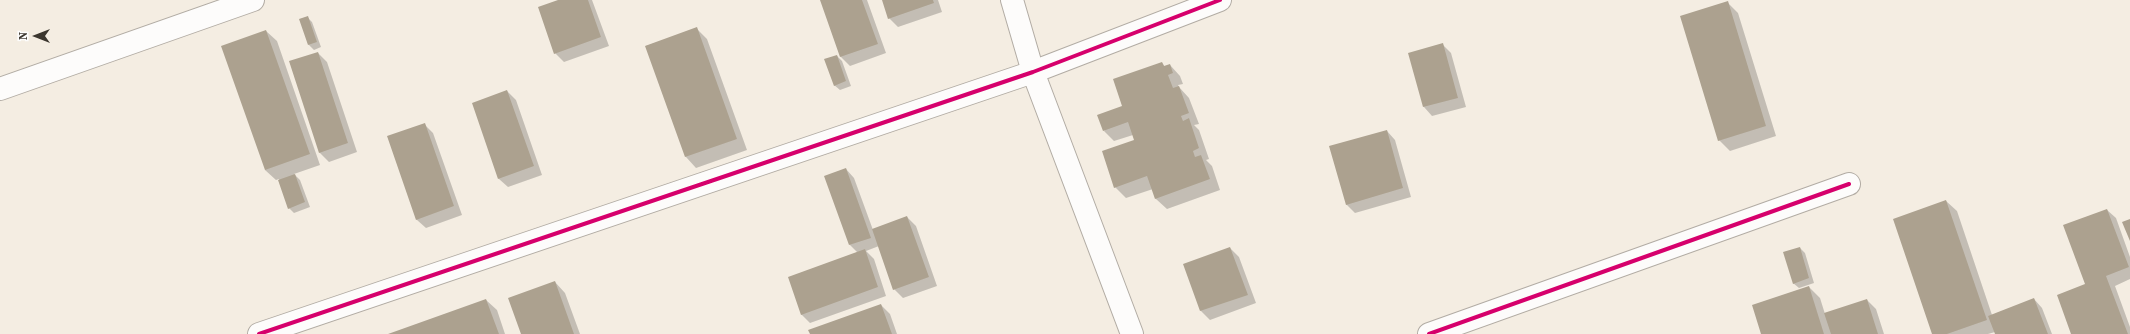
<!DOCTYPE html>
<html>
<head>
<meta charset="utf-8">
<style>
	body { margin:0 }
	#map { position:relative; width:2130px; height:334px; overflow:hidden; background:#f4ede2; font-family:"Source Serif 4",serif }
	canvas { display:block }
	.north { position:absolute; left:16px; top:16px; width:40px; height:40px; -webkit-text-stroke:3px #fdfdfd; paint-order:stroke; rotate:270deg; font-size:11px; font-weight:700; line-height:16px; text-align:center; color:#3c372f }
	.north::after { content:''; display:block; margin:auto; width:14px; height:18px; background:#3c372f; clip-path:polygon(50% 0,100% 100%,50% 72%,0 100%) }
</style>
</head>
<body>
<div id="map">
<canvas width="2130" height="334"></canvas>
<div class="north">N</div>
</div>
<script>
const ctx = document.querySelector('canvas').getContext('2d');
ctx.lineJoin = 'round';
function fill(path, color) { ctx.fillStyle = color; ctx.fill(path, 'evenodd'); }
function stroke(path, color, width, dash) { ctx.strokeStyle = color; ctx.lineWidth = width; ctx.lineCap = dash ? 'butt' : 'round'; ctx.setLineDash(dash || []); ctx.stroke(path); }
fill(new Path2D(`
	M561 0H592L609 46 564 62 555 53Z
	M821 0H867L886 53 850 66 841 57Z
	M883 0H938L942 12 898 27 889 18Z
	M1727 2 1738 13 1776 136 1730 151 1719 140Z
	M307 17 312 22 321 47 314 50 309 45Z
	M697 29 707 39 747 150 696 168 686 157 646 46Z
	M266 31 277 41 320 165 294 174 300 180 310 207 294 213 289 208 279 179 276 180 265 170Z
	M1443 45 1451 53 1466 107 1432 116 1424 107 1409 54Z
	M318 53 327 62 357 152 329 162 320 153 290 62Z
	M837 56 842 61 851 86 840 90 834 85Z
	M1162 63 1165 67 1170 65 1180 76 1183 84 1178 85 1179 87 1189 98 1199 124 1194 125 1199 130 1209 159 1206 160 1212 166 1220 190 1167 209 1156 199 1153 189 1126 198 1115 187 1135 140 1133 135 1114 141 1104 131Z
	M507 91 516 100 542 175 508 187 499 179Z
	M424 124 433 133 462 215 426 228 417 220 388 137Z
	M1387 131 1395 140 1411 197 1355 213 1346 204Z
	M846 169 854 178 873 230 907 217 916 226 937 286 903 298 894 289 879 246 866 251 874 259 886 296 810 323 801 314 858 253 850 245Z
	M1946 201 1957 211 1992 315 2034 299 2042 308 2052 334H1996L1995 332 1988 334H1933Z
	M2107 210 2116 218 2130 257V279L2115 286 2130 327V334H2072Z
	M1230 248 1239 257 1256 303 1210 320 1201 311 1185 264Z
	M1800 248 1805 253 1814 283 1799 288 1793 283Z
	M555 282 565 293 580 334H522Z
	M1809 287 1820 298 1825 314 1867 300 1876 309 1884 334H1762Z
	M486 300 497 310 505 334H390Z
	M881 305 890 314 897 334H811Z`), '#0003');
fill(new Path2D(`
	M558 0H588L601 37 554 54 538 7Z
	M820 0H862L878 44 840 57Z
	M882 0H933L934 3 888 19Z
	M1728 1 1766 126 1718 141 1680 16Z
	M308 16 317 42 308 45 299 19Z
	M697 27 737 139 685 157 645 46Z
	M266 30 310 154 265 170 221 46Z
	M1443 43 1458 98 1423 107 1408 53Z
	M318 52 348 143 319 153 289 61Z
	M837 55 846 81 834 86 824 59Z
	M1162 62 1164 66 1170 64 1173 73 1168 75 1173 88 1179 86 1189 113 1181 116 1183 121 1189 118 1199 148 1193 151 1195 157 1201 155 1210 179 1155 199 1147 176 1114 188 1102 151 1134 140 1128 122 1103 131 1097 115 1122 106 1113 79Z
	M507 90 534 166 498 179 472 103Z
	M425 123 454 206 416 220 387 136Z
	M1387 130 1403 188 1346 205 1329 146Z
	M846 168 871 238 849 245 824 176Z
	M295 174 305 202 288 209 278 180Z
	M1946 200 1987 320 1947 334H1932L1893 219Z
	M2107 209 2129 267 2106 276 2128 334H2071L2057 295 2085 284 2063 225Z
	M907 216 929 277 893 290 872 229Z
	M2130 219V241L2122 222Z
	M1230 247 1248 295 1200 311 1183 264Z
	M1800 247 1809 278 1793 284 1783 252Z
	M865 249 878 287 801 315 788 277Z
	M555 281 574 334H521L508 298Z
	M1809 286 1824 334H1761L1752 305Z
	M2034 298 2048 334H1995L1988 316Z
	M486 299 499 334H388Z
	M1867 299 1878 334H1831L1824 313Z
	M881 304 892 334H810L808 330Z`), '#aca18f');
const street = new Path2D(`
	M1012 0 1033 72 1132 334
	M0 89 253 0
	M259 334 1033 72 1220 0
	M1429 334 1849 184`);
stroke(street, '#b2aca4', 24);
stroke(street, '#fdfcfb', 22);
stroke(new Path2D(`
	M259 334 1033 72 1220 0
	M1429 334 1849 184`), '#d6006c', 4);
</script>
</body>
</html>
